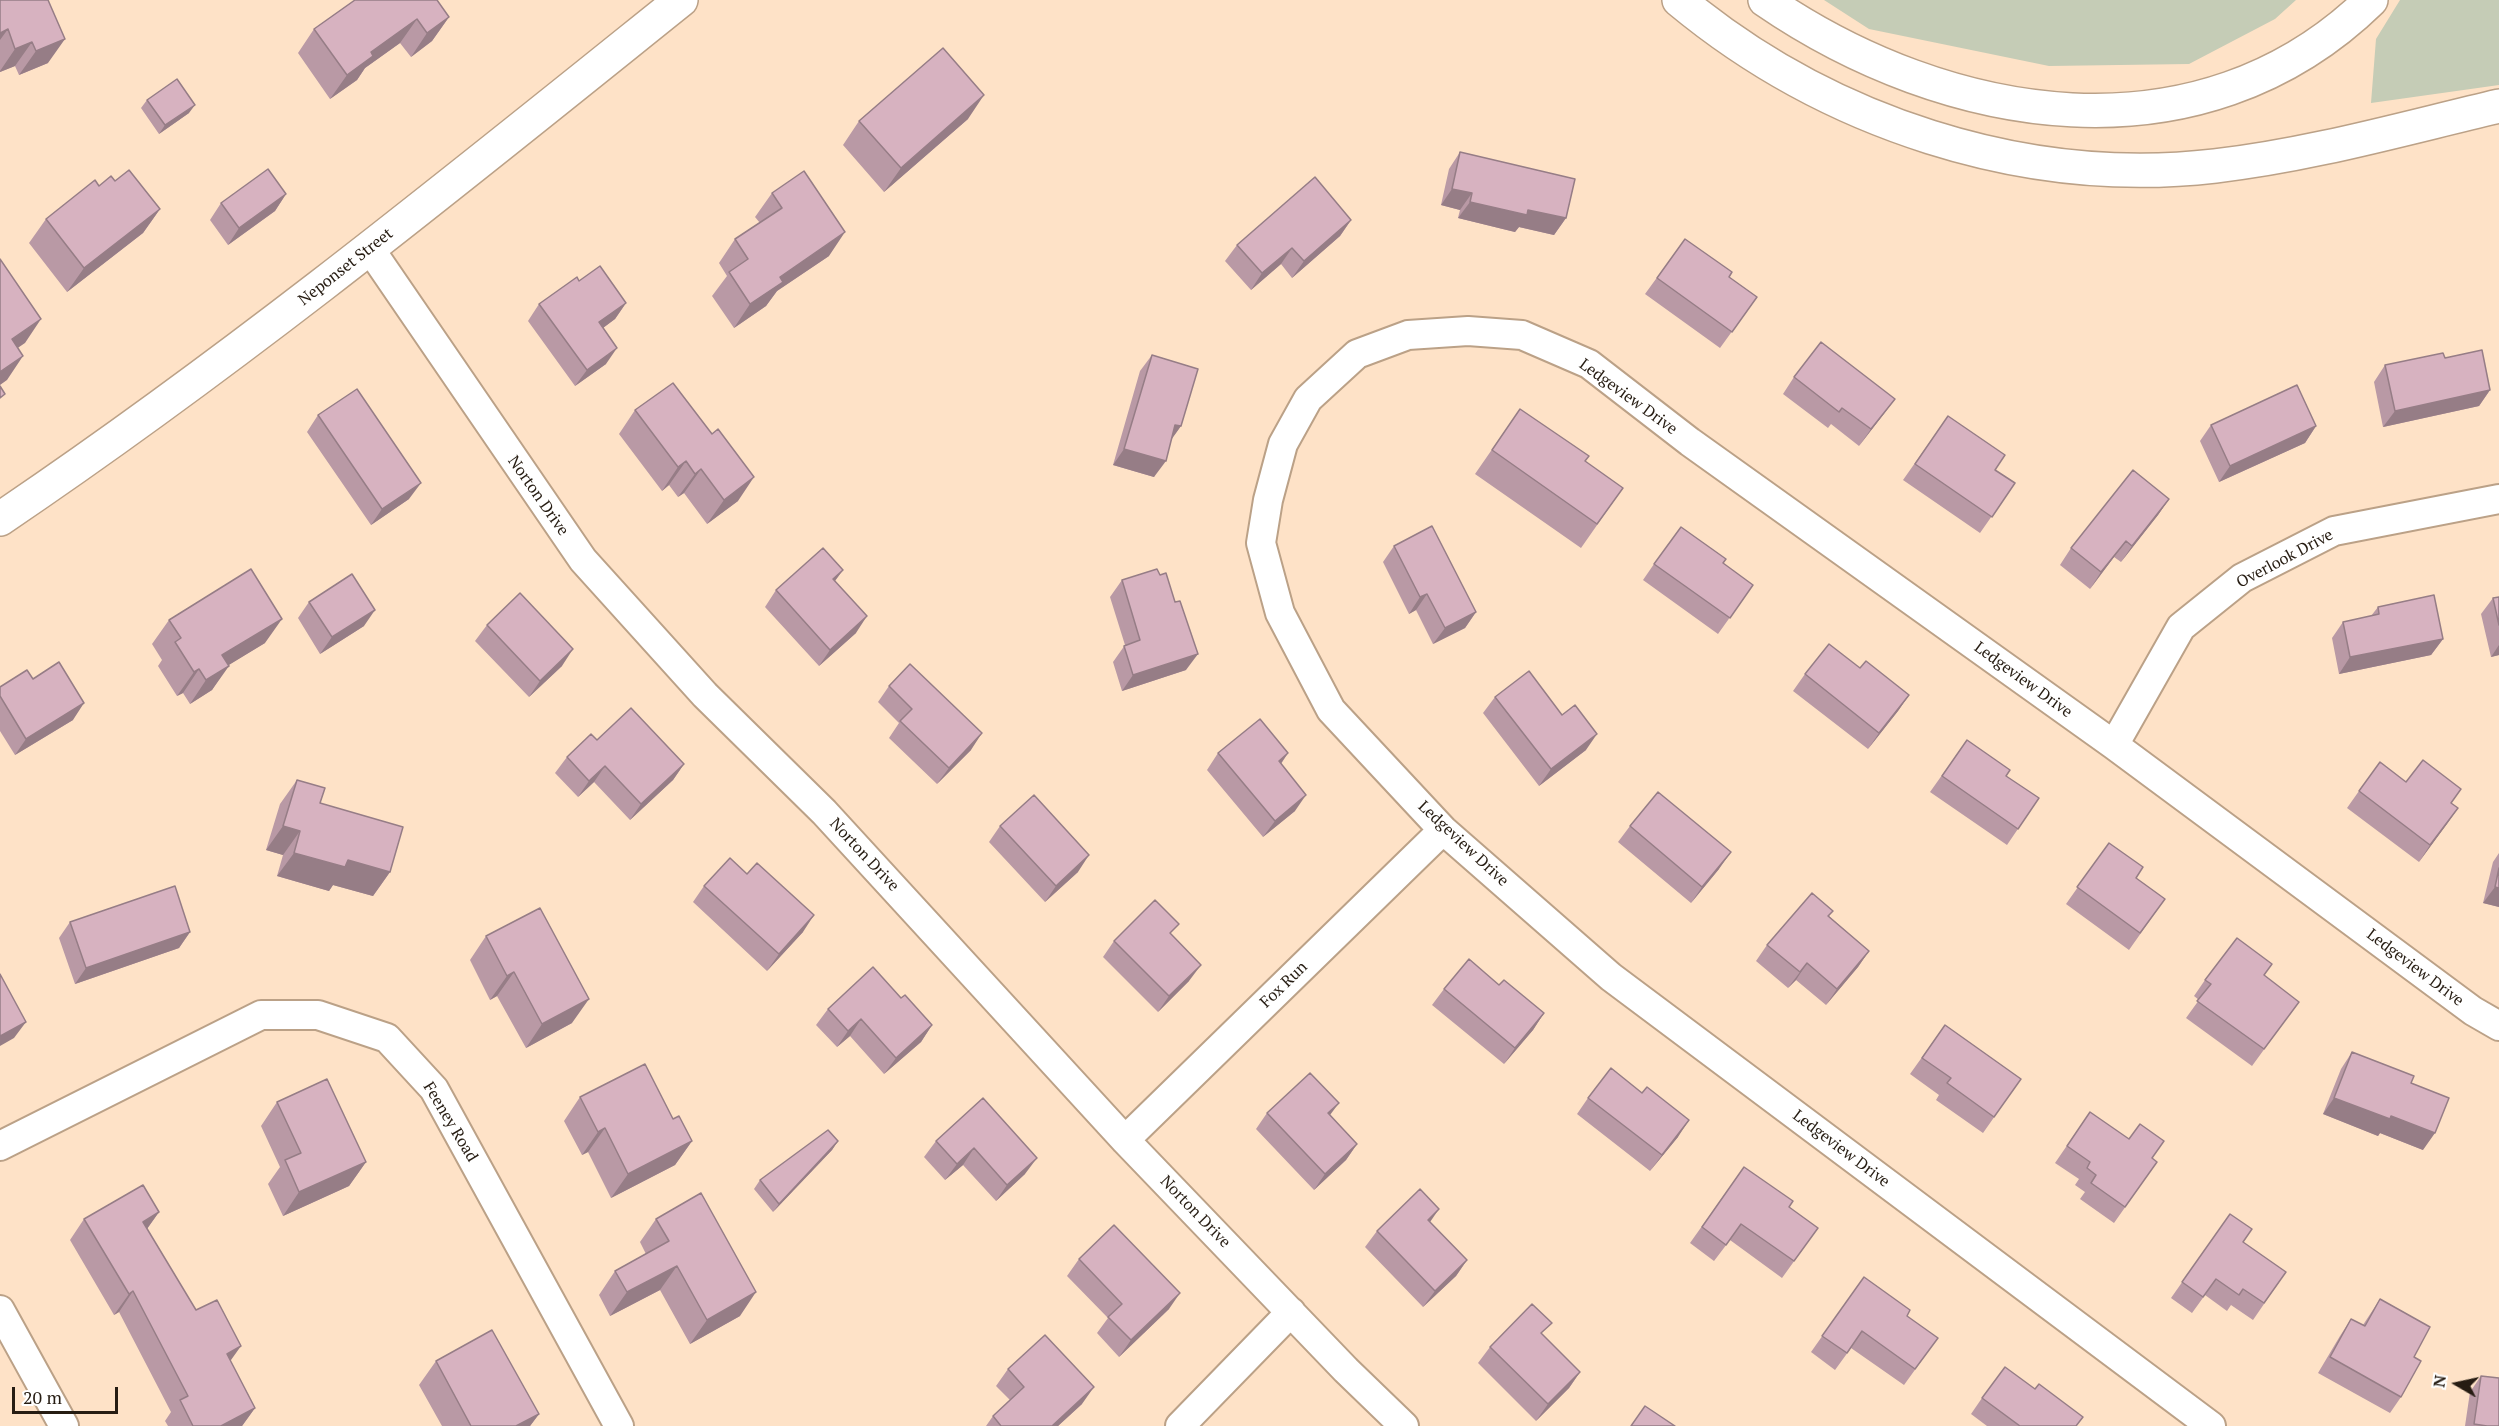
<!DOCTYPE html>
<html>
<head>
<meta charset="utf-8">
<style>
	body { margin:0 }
	#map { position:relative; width:2499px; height:1426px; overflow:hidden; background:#fee2c7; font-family:"PT Serif",serif }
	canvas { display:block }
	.north { position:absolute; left:2427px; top:1354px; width:60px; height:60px; -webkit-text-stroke:4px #fff; paint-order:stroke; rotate:279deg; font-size:16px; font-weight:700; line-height:24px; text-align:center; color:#261c12 }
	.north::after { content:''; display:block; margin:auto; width:21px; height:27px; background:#261c12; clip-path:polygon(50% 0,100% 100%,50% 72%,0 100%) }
	.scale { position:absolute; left:12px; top:1387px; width:106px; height:27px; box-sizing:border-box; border:3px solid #261c12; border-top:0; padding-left:8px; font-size:18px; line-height:21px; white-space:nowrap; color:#261c12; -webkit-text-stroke:4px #fff; paint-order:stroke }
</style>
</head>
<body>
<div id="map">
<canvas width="2499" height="1426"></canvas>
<div class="north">N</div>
<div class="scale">20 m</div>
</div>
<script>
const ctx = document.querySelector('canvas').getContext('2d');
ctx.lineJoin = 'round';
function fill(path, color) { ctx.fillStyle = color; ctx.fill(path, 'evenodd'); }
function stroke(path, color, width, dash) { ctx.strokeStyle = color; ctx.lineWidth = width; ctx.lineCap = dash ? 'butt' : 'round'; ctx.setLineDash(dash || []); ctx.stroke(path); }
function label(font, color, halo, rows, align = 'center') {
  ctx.font = font + ' "PT Serif",serif'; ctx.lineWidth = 5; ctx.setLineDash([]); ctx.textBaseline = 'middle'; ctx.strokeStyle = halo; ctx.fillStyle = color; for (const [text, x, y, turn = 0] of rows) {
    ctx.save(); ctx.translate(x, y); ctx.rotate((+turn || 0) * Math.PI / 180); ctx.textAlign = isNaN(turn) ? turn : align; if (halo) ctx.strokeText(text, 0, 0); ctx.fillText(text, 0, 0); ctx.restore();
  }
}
fill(new Path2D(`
	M1824 0H2296L2275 19 2189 64 2049 66 1869 29Z
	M2400 0H2499V85L2371 103 2376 39Z`), '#c5ccb6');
const minor = new Path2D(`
	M370 249 583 560 705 695 824 812 1125 1140 1346 1370 1404 1426
	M2114 745 2181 627 2242 578 2334 531 2499 499
	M1125 1140 1443 830
	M0 1146 261 1015H318L387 1038 434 1089 619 1426
	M0 1310 64 1426
	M1180 1426 1291 1312
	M2211 1426 1611 977 1443 830 1331 710 1280 613 1261 543 1268 500 1283 444 1308 399 1357 354 1408 335 1468 331 1522 335 1589 364 1690 442 2114 745 2473 1011 2499 1026`);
const secondary = new Path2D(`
	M0 519C237 359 458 179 681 0`);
const motorway = new Path2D(`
	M1679 0C1826 122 2023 188 2215 166 2311 155 2405 128 2499 106
	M1765 0C1947 125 2199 168 2371 0`);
stroke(minor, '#bba187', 32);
stroke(secondary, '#bba187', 36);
stroke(motorway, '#bba187', 36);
stroke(minor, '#fff', 28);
stroke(secondary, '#fff', 33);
stroke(motorway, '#fff', 33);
fill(new Path2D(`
	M0 0 48 63 19 75 15 66 0 72Z
	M355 0 449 17 432 41 411 57 400 43 365 68 357 80 330 99 298 53 314 29Z
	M147 100 189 113 159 134 141 108Z
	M968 119 884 192 843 145 859 121Z
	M1460 152 1566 218 1554 235 1519 227 1515 232 1458 218 1460 210 1441 205 1449 169Z
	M115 181 160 209 143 233 67 292 29 243 46 219 99 186Z
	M772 193 829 256 777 291 766 306 734 328 712 296 727 276 719 263 735 239 760 223 755 217Z
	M286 194 275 211 228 245 210 220 221 203Z
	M1351 220 1340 236 1292 278 1281 264 1251 290 1225 261 1237 245Z
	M1685 239 1729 277 1757 297 1720 348 1645 294Z
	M626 303 615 319 603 328 606 364 575 386 528 321 539 304Z
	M1152 355 1181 426 1171 439 1154 477 1113 465 1140 371Z
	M2385 365 2490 390 2479 406 2383 427 2374 382Z
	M1794 377 1895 399 1859 446 1831 424 1828 428 1783 394Z
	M1520 409 1585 461 1623 488 1581 548 1475 474Z
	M635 410 738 501 707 524 684 493 678 497 669 485 662 491 619 434Z
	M318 415 409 499 371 525 307 432Z
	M1948 416 1995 470 2015 483 1980 533 1903 480Z
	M2211 425 2316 426 2305 443 2219 482 2200 441Z
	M2169 499 2158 515 2121 562 2114 557 2090 589 2060 565 2071 548Z
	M1394 546 1476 612 1465 628 1433 644 1416 610 1409 614 1383 562Z
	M1723 563 1753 585 1718 634 1643 580 1654 564Z
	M843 570 835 581 856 633 819 666 765 607 776 590Z
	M1122 580 1186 670 1122 691 1113 662 1125 645 1110 597Z
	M2499 597V655L2491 657 2481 614 2493 598Z
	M309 602 364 626 320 654 298 618Z
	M2378 607 2443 639 2431 655 2339 674 2332 638 2343 622 2371 616Z
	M169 620 265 643 228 665 212 690 190 704 183 693 177 696 158 666 162 660 152 644Z
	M487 625 562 666 529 697 475 641Z
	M1860 668 1909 695 1898 711 1868 749 1793 691 1805 674Z
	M33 679 73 720 15 755 0 731V687Z
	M889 686 971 750 937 784 889 738 899 723 878 702Z
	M1495 697 1586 750 1539 786 1483 713Z
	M597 740 684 764 673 780 630 820 594 782 578 797 555 773 567 757Z
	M1967 740 2010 770 2006 776 2039 798 2007 845 1930 792Z
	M1218 753H1288L1281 764 1295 811 1263 837 1207 770Z
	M297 780 390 872 373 896 333 885 329 891 277 876 283 855 266 850 280 804Z
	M2406 782 2451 803 2458 808 2419 862 2347 808 2359 791Z
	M1000 826 1078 872 1045 902 989 842Z
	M1630 826 1719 869 1691 903 1618 842Z
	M2109 843 2136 878 2165 899 2129 950 2066 904Z
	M2499 853V907L2483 903 2493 862Z
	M747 874 803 932 767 971 693 902 704 886Z
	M1833 911 1829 916 1869 951 1858 967 1826 1005 1796 980 1788 988 1756 961 1767 945Z
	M70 922 190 932 179 948 75 984 59 938Z
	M1171 935 1189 981 1158 1012 1103 957 1114 941Z
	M486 936 572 1023 526 1048 497 996 490 1000 470 960Z
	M2264 976 2287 1018 2252 1066 2186 1018 2199 1000 2194 996 2205 980Z
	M1499 985 1544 1013 1533 1030 1504 1064 1432 1005 1444 989Z
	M901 998 932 1025 921 1042 884 1074 850 1036 837 1047 816 1025 828 1009Z
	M1945 1025 2021 1079 1983 1133 1936 1100 1939 1095 1910 1074Z
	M2352 1052 2411 1083 2423 1150 2380 1133 2378 1136 2323 1114 2341 1069Z
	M580 1097 673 1119 692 1141 675 1165 611 1198 588 1152 582 1155 564 1121Z
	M983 1098 1025 1174 996 1201 963 1165 945 1180 924 1157 936 1141Z
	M1588 1098 1678 1137 1650 1171 1577 1114Z
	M277 1102 366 1162 349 1186 283 1216 268 1184 280 1167 261 1126Z
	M2090 1112 2157 1162 2114 1223 2080 1199 2085 1192 2075 1185 2079 1179 2055 1163Z
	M1267 1113 1330 1115 1357 1144 1346 1160 1314 1190 1256 1129Z
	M838 1141 832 1150 773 1212 754 1189 760 1180Z
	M1744 1167 1789 1207 1818 1228 1782 1278 1730 1240 1714 1261 1690 1243Z
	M159 1212 147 1229 196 1310 230 1362 255 1408 242 1426H168L165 1421 171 1412 119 1312 114 1315 70 1240 84 1219Z
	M2230 1214 2243 1242 2286 1272 2253 1320 2231 1305 2227 1311 2205 1295 2192 1313 2171 1298Z
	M656 1219 740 1316 690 1344 660 1290 610 1316 599 1295 615 1271 646 1254 640 1242Z
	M1430 1222 1467 1260 1456 1276 1423 1307 1365 1247 1377 1231Z
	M1079 1259 1169 1309 1119 1357 1097 1333 1108 1318 1067 1276Z
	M1864 1277 1907 1316 1938 1338 1904 1385 1851 1348 1835 1370 1811 1352Z
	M2380 1299 2414 1357 2401 1397 2390 1413 2318 1373 2340 1336 2351 1319 2363 1325Z
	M1543 1335 1580 1372 1569 1388 1536 1421 1478 1363 1490 1347Z
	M436 1361 539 1414 530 1426H442L419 1385Z
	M1008 1369 1082 1404 1058 1426H986L993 1416 1010 1400 996 1386Z
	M2481 1376 2499 1426H2465L2470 1392Z
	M2035 1389 2076 1426H1987L1971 1414 1982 1398Z`), '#b999a5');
fill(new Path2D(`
	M449 17 432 41 411 57 427 33Z
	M417 19 400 43 365 68 357 80 330 99 347 75 371 52Z
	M8 29 0 40V33Z
	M65 39 48 63 19 75 36 51Z
	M32 42 15 66 0 72V71L15 49Z
	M984 95 968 119 884 192 901 168Z
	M195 105 189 113 159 134 165 125Z
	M1452 189 1472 193 1460 210 1441 205Z
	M286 194 275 211 228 245 239 228Z
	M1470 202 1528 210 1566 218 1554 235 1519 227 1515 232 1458 218Z
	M160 209 143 233 67 292 84 268Z
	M1351 220 1340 236 1292 278 1304 261Z
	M845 232 829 256 777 291 766 306 734 328 750 304 780 277Z
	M1292 248 1281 264 1251 290 1262 273Z
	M626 303 615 319 588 339 599 322Z
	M41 319 25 343 0 360 12 339Z
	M617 348 606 364 575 386 587 370Z
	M23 356 7 380 0 385V372Z
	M2490 390 2479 406 2383 427 2395 411Z
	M1895 399 1883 415 1859 446 1871 429Z
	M1175 425 1181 426 1169 443Z
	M2316 426 2305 443 2219 482 2230 466Z
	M1124 449 1166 461 1154 477 1113 465Z
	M686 461 669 485 662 491 678 467Z
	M701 469 684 493 678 497 695 474Z
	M754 477 738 501 707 524 724 500Z
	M421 483 409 499 371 525 382 509Z
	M2169 499 2158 515 2121 562 2132 546Z
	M2126 541 2090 589 2101 572Z
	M843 570 831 586 833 579Z
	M1427 594 1416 610 1409 614 1420 597Z
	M375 610 364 626 320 654 332 637Z
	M1476 612 1465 628 1433 644 1445 628Z
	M867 616 856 633 819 666 830 650Z
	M282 619 265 643 206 679 222 655Z
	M2443 639 2431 655 2339 674 2350 657Z
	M2499 645V655L2491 657Z
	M573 649 562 666 529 697 540 681Z
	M1198 654 1186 670 1122 691 1133 675Z
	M229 666 212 690 190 704 206 680Z
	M199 669 183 693 177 696 194 672Z
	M1909 695 1898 711 1868 749 1879 733Z
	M84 703 73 720 15 755 26 739Z
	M982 733 971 750 937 784 949 768Z
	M1597 734 1586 750 1539 786 1551 769Z
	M1288 753 1277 769 1279 761Z
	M684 764 673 780 630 820 641 804Z
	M605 766 594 782 578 797 589 781Z
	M1306 795 1295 811 1263 837 1275 821Z
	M2458 808 2447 824 2419 862 2430 845Z
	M283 826 300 831 283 855 266 850Z
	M1731 852 1719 869 1691 903 1702 887Z
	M294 853 348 860 390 872 373 896 333 885 329 891 277 876Z
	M1089 855 1078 872 1045 902 1056 886Z
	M2495 887 2499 888V907L2483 903Z
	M814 915 803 932 767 971 779 954Z
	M190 932 179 948 75 984 86 968Z
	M1869 951 1858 967 1826 1005 1837 989Z
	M1807 963 1796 980 1788 988 1800 972Z
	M1201 965 1189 981 1158 1012 1169 996Z
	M514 972 497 996 490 1000 507 976Z
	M589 999 572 1023 526 1048 542 1024Z
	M1544 1013 1533 1030 1504 1064 1515 1048Z
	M861 1019 850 1036 837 1047 848 1031Z
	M26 1022 14 1038 0 1046V1036Z
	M932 1025 921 1042 884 1074 896 1058Z
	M2334 1098 2391 1116 2435 1133 2423 1150 2380 1133 2378 1136 2323 1114Z
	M1339 1103 1327 1119 1328 1113Z
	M1689 1120 1678 1137 1650 1171 1662 1155Z
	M605 1128 588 1152 582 1155 598 1132Z
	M692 1141 675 1165 611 1198 628 1174Z
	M838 1141 832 1150 773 1212 779 1204Z
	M1357 1144 1346 1160 1314 1190 1325 1174Z
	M974 1148 963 1165 945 1180 957 1164Z
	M1037 1158 1025 1174 996 1201 1007 1185Z
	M366 1162 349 1186 283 1216 299 1192Z
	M1439 1209 1428 1225V1220Z
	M159 1212 144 1233 143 1222Z
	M1467 1260 1456 1276 1423 1307 1435 1291Z
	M677 1266 660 1290 610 1316 627 1292Z
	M133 1291 119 1312 114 1315 129 1294Z
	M756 1292 740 1316 690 1344 707 1320Z
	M1180 1293 1169 1309 1119 1357 1131 1340Z
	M241 1346 226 1367 227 1354Z
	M1580 1372 1569 1388 1536 1421 1548 1404Z
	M1094 1387 1082 1404 1058 1426H1052Z
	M255 1408 242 1426H221Z
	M539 1414 530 1426H516Z`), '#967d86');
const building = new Path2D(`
	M0 0H48L65 39 36 51 32 42 15 49 8 29 0 33Z
	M355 0H437L449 17 427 33 417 19 371 52 373 56 347 75 314 29Z
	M943 48 984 95 901 168 859 121Z
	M177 79 195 105 165 125 147 100Z
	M1460 152 1575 179 1566 218 1528 210 1527 215 1470 202 1472 193 1452 189Z
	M268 169 286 194 239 228 221 203Z
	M129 170 160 209 84 268 46 219 95 180 99 186 111 176 115 181Z
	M804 171 845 232 780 277 783 282 750 304 729 272 748 259 735 239 782 208 772 193Z
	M1315 177 1351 220 1304 261 1292 248 1262 273 1237 245Z
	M1685 239 1732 272 1729 277 1757 297 1732 332 1657 278Z
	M0 259 41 319 12 339 23 356 0 372Z
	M600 266 626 303 599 322 617 348 587 370 539 304 577 277 579 281Z
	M1821 342 1895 399 1871 429 1842 408 1839 412 1794 377Z
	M2482 350 2490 390 2395 411 2385 365 2443 353 2445 358Z
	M1152 355 1198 369 1181 426 1175 425 1166 461 1124 449Z
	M673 383 712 434 718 429 754 477 724 500 701 469 695 474 686 461 678 467 635 410Z
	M2297 385 2316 426 2230 466 2211 425Z
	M0 386 5 394 0 398Z
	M357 389 421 483 382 509 318 415Z
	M1520 409 1589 456 1585 461 1623 488 1597 524 1492 450Z
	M1948 416 2005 455 1995 470 2015 483 1992 517 1915 464Z
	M2133 470 2169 499 2132 546 2126 541 2101 572 2071 548Z
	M1432 526 1476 612 1445 628 1427 594 1420 597 1394 546Z
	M1681 527 1726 559 1723 563 1753 585 1730 618 1654 564Z
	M823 548 843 570 833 579 867 616 830 650 776 590Z
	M251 569 282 619 222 655 229 666 206 680 199 669 194 672 175 642 181 638 169 620Z
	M1157 569 1160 575 1166 573 1175 602 1180 601 1198 654 1133 675 1124 646 1140 640 1122 580Z
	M352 574 375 610 332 637 309 602Z
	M520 593 573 649 540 681 487 625Z
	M2434 595 2443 639 2350 657 2343 622 2379 614 2378 607Z
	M2499 597V625L2493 598Z
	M1829 644 1860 668 1866 661 1909 695 1879 733 1805 674Z
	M59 662 84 703 26 739 0 696V687L27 670 33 679Z
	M910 664 982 733 949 768 900 721 912 709 889 686Z
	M1529 671 1562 715 1575 705 1597 734 1551 769 1495 697Z
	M631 708 684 764 641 804 605 766 589 781 567 757 591 734 597 740Z
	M1260 719 1288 753 1279 761 1306 795 1275 821 1218 753Z
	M1967 740 2010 770 2006 776 2039 798 2018 829 1942 776Z
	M2423 760 2461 789 2451 803 2458 808 2430 845 2359 791 2380 762 2406 782Z
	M297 780 325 788 320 803 403 827 390 872 348 860 345 867 294 853 300 831 283 826Z
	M1658 792 1731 852 1702 887 1630 826Z
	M1034 795 1089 855 1056 886 1000 826Z
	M2109 843 2143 867 2136 878 2165 899 2140 933 2077 887Z
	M730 858 747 874 757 863 814 915 779 954 704 886Z
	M2499 868V888L2495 887Z
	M175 886 190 932 86 968 70 922Z
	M1812 893 1833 911 1828 916 1869 951 1837 989 1807 963 1800 972 1767 945Z
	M1155 900 1179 924 1170 933 1201 965 1169 996 1114 941Z
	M540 908 589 999 542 1024 514 972 507 976 486 936Z
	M2237 938 2272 964 2264 975 2299 1002 2264 1049 2197 1001 2211 984 2205 980Z
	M1469 959 1499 985 1504 980 1544 1013 1515 1048 1444 989Z
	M873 967 901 998 905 995 932 1025 896 1058 861 1019 848 1031 828 1009Z
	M0 974 26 1022 0 1036Z
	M1945 1025 2021 1079 1994 1117 1947 1083 1951 1078 1922 1058Z
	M2352 1052 2414 1076 2411 1083 2449 1098 2435 1133 2391 1116 2390 1119 2334 1098Z
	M645 1064 673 1119 679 1116 692 1141 628 1174 605 1128 598 1132 580 1097Z
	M1611 1068 1642 1093 1647 1087 1689 1120 1662 1155 1588 1098Z
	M1310 1073 1339 1103 1328 1113 1357 1144 1325 1174 1267 1113Z
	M327 1079 366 1162 299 1192 285 1160 301 1153 277 1102Z
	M983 1098 1037 1158 1007 1185 974 1148 957 1164 936 1141Z
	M2090 1112 2129 1139 2140 1124 2164 1141 2152 1158 2157 1162 2125 1207 2091 1183 2096 1175 2087 1168 2090 1162 2067 1146Z
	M828 1130 838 1141 779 1204 760 1180Z
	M1744 1167 1793 1201 1789 1207 1818 1228 1794 1261 1741 1224 1726 1245 1702 1227Z
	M143 1185 159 1212 143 1222 196 1310 217 1300 241 1346 227 1354 255 1408 221 1426H193L180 1400 188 1396 133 1291 129 1294 84 1219Z
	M1420 1189 1439 1209 1428 1220 1467 1260 1435 1291 1377 1231Z
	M701 1193 756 1292 707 1320 677 1266 627 1292 615 1271 669 1241 656 1219Z
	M2230 1214 2252 1229 2243 1242 2286 1272 2264 1303 2243 1289 2239 1295 2216 1279 2203 1297 2182 1282Z
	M1114 1225 1180 1293 1131 1340 1108 1317 1122 1304 1079 1259Z
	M1864 1277 1910 1310 1907 1316 1938 1338 1915 1369 1862 1331 1847 1353 1822 1336Z
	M2380 1299 2430 1327 2414 1357 2421 1361 2401 1397 2330 1357 2351 1319 2365 1326Z
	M1532 1304 1552 1323 1541 1333 1580 1372 1548 1404 1490 1347Z
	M492 1330 539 1414 516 1426H471L436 1361Z
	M1045 1335 1094 1387 1052 1426H1001L993 1416 1024 1387 1008 1369Z
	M2005 1367 2035 1389 2039 1384 2083 1417 2076 1426H2020L1982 1398Z
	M2481 1376 2499 1378V1426H2487L2474 1424Z
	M1645 1406 1675 1426H1631Z`);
fill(building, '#d7b2c0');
stroke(building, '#967d86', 1.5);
label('16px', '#261c12', '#fff', [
	["Neponset Street",346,267,-38],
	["Ledgeview Drive",1628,397,36],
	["Norton Drive",538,496,55],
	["Overlook Drive",2285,559,-28],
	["Ledgeview Drive",2023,680,36],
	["Ledgeview Drive",1463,844,43],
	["Norton Drive",864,855,47],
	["Ledgeview Drive",2415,968,37],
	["Fox Run",1284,985,-44],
	["Feeney Road",450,1122,59],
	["Ledgeview Drive",1841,1149,37],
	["Norton Drive",1195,1212,46]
]);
</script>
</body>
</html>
